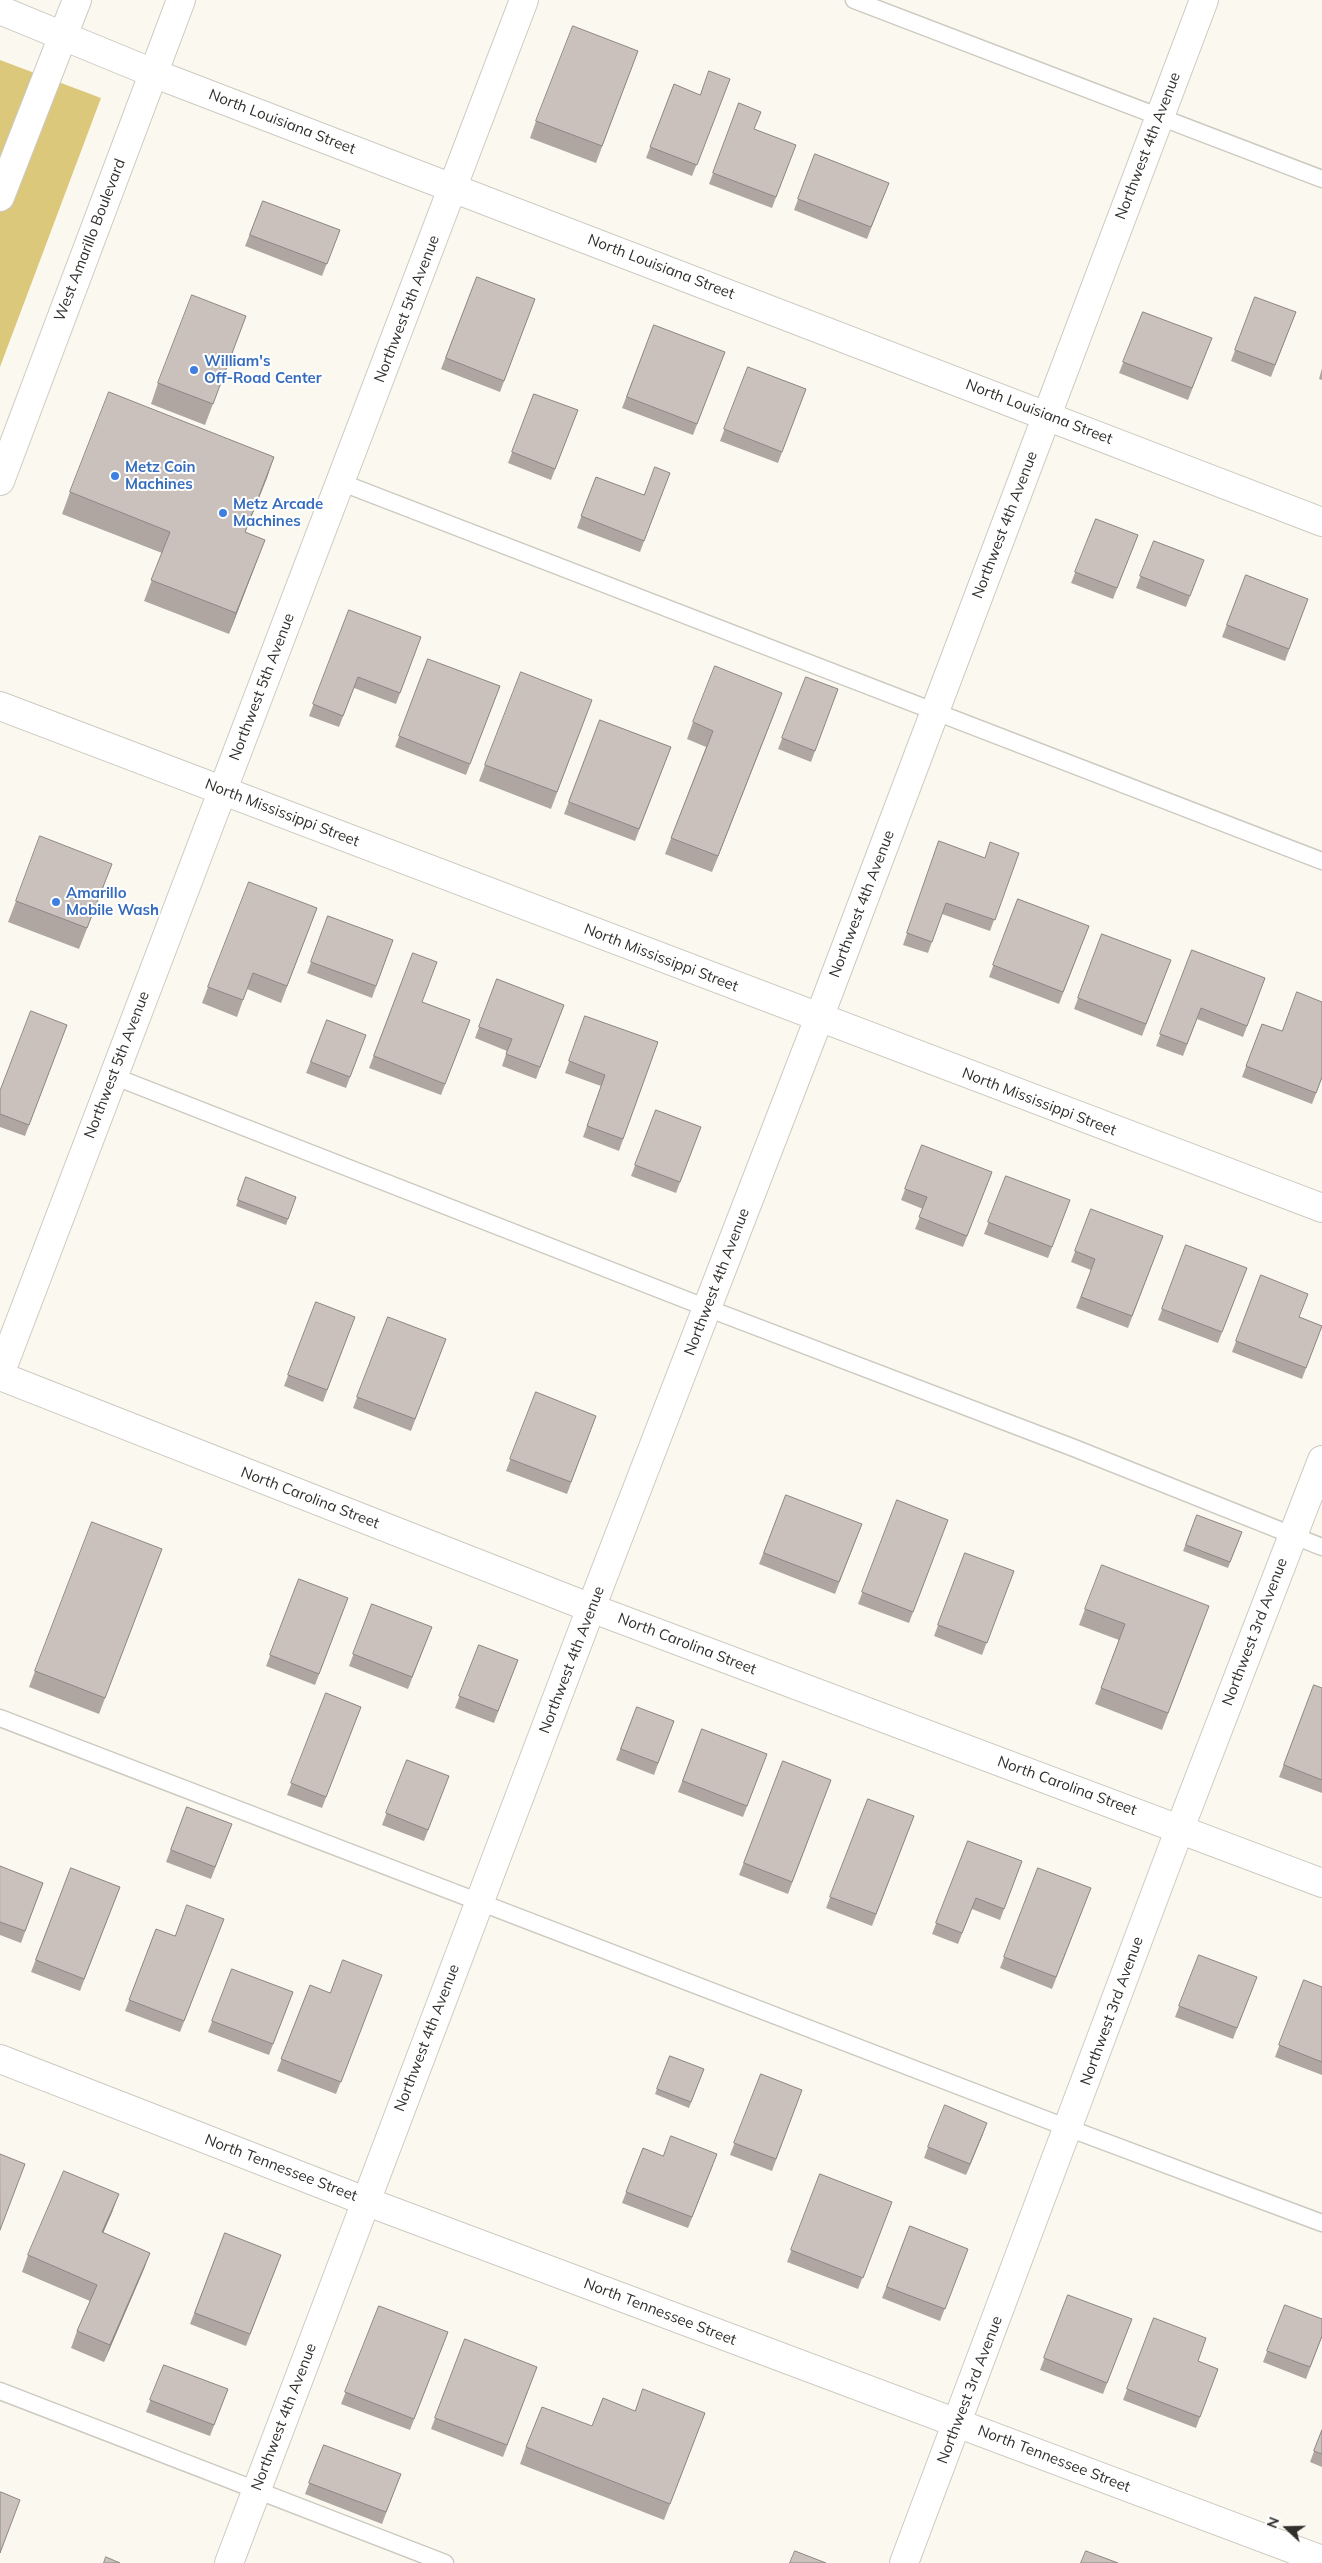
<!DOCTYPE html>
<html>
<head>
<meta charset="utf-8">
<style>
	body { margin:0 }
	#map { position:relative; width:1322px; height:2563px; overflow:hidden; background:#fbf9ef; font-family:Mulish,sans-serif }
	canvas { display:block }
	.north { position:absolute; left:1262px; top:2503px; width:50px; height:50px; -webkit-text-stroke:4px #fff; paint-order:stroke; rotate:291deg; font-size:14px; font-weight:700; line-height:20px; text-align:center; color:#302f2c }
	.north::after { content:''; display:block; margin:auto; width:18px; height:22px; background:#302f2c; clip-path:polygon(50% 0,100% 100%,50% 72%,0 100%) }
</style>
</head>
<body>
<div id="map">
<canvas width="1322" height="2563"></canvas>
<div class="north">N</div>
</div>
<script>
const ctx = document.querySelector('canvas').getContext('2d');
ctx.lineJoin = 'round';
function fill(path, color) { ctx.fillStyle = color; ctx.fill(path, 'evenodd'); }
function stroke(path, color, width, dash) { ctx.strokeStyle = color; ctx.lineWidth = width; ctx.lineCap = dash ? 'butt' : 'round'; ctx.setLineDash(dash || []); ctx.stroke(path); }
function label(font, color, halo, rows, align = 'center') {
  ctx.font = font + ' Mulish,sans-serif'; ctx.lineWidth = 4; ctx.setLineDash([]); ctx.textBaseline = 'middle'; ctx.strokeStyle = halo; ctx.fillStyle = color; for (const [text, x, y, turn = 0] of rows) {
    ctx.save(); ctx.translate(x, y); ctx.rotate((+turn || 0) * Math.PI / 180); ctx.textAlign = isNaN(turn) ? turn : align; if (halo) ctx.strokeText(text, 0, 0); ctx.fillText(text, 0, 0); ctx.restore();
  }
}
fill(new Path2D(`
	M0 60 101 98 0 367Z`), '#dcc87a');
const lane = new Path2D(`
	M854 0 1322 179
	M340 482 1322 861
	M113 1076 707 1308 1074 1448 1322 1547
	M0 1718 1068 2128 1322 2223
	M0 2391 445 2563`);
const street = new Path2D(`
	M153 73 1322 522
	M0 706 1322 1208
	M0 1374 524 0
	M0 1376 591 1608 1322 1883
	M0 2059 365 2201 1322 2560
	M229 2563 591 1608 819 1018 1204 0`);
const secondary = new Path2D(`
	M63 36 153 73
	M0 481 181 0
	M904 2563 1180 1828 1322 1460`);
const highway = new Path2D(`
	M0 10 63 36
	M0 197 77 0`);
stroke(lane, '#cccac1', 19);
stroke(street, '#cccac1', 30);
stroke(secondary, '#cccac1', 30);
stroke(highway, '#cccac1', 30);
stroke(lane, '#fff', 16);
stroke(street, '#fff', 28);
stroke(secondary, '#fff', 28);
stroke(highway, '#fff', 28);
fill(new Path2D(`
	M638 51 596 163 530 138 536 121Z
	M730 79 692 176 646 158 674 84 700 95Z
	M739 103 754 129 796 145 772 208 709 184Z
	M815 154 889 183 867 239 794 210Z
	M263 201 340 230 322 276 245 246Z
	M477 277 535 299 500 392 441 369Z
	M1255 297 1296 312 1271 377 1231 361Z
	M1143 312 1212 338 1188 400 1119 373Z
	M246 316 205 425 151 404 158 383Z
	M654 325 725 352 693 435 622 408Z
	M748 367 806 389 778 463 720 441Z
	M1322 368V380L1319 379Z
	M534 394 578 410 551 480 508 463Z
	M274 457 245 532 265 540 229 634 144 601 162 553 62 514 70 492Z
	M670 473 640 552 577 528 596 477 644 495Z
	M1096 519 1138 535 1113 599 1071 583Z
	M1154 541 1204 560 1186 607 1136 588Z
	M1246 575 1308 599 1285 661 1222 637Z
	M349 610 421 637 396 704 354 688 339 727 309 716Z
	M428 659 500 686 466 775 395 747Z
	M806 677 838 689 811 762 778 749Z
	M776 709 712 872 665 854 706 747 687 739 693 722Z
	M586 716 551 809 479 781 485 765Z
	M600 720 671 747 635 841 564 814Z
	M939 841 985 858 1019 853 990 931 942 914 928 953 903 945Z
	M104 885 79 949 8 922 16 901Z
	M1018 899 1089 926 1059 1004 989 977Z
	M317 908 281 1003 247 989 237 1017 202 1003 208 987Z
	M328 916 393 940 372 998 307 973Z
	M1102 934 1171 960 1142 1036 1074 1009Z
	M1192 950 1265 978 1243 1037 1197 1019 1183 1056 1156 1046Z
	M413 953 422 1002 470 1020 441 1095 369 1068Z
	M497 979 564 1005 536 1079 502 1066 507 1051 475 1038Z
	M585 1016 658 1042 619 1151 583 1137 601 1086 565 1073Z
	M327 1020 366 1035 346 1088 306 1073Z
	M1262 1024 1282 1031 1322 1078 1312 1104 1242 1077Z
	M67 1025 25 1136 0 1127V1091Z
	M656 1110 701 1127 676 1193 631 1176Z
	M922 1145 992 1172 963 1247 915 1229 923 1209 901 1200Z
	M1006 1176 1070 1200 1048 1258 984 1234Z
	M246 1177 296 1197 286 1225 236 1206Z
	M1091 1209 1163 1236 1128 1328 1076 1308 1091 1270 1071 1262Z
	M1186 1245 1247 1268 1218 1343 1158 1320Z
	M1261 1275 1300 1317 1322 1326 1302 1379 1232 1352Z
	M316 1302 355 1317 323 1402 284 1386Z
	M388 1317 446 1339 411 1431 353 1408Z
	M536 1392 596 1416 567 1494 506 1471Z
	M786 1495 862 1524 835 1594 759 1564Z
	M897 1500 948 1520 909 1623 858 1604Z
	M1197 1515 1242 1532 1228 1568 1183 1551Z
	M162 1549 99 1714 29 1687 35 1671Z
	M965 1553 1014 1571 982 1655 934 1636Z
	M299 1579 348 1598 315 1685 266 1666Z
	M372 1604 432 1627 408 1689 349 1666Z
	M1085 1609 1203 1623 1162 1730 1095 1704 1119 1640 1079 1625Z
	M479 1645 518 1660 494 1723 455 1708Z
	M1314 1685 1322 1688V1793L1279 1777Z
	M326 1693 361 1707 322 1808 287 1795Z
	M637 1707 674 1721 654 1775 616 1760Z
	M702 1729 767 1754 743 1817 678 1792Z
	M407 1760 449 1776 424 1841 382 1825Z
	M783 1761 831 1780 788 1894 739 1875Z
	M868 1799 914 1816 872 1926 826 1908Z
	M187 1807 232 1824 211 1879 166 1862Z
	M968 1841 1022 1861 1000 1920 972 1909 958 1944 932 1934Z
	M0 1866 43 1883 21 1943 0 1935Z
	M71 1868 120 1887 80 1991 31 1972Z
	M1038 1868 1091 1888 1052 1989 1000 1968Z
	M224 1919 180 2032 125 2011 156 1929 175 1936Z
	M1199 1955 1257 1977 1233 2039 1175 2017Z
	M232 1969 293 1992 269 2055 208 2032Z
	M382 1975 336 2094 277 2071 310 1985 330 1993Z
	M1304 1980 1322 1987V2075L1275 2057Z
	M670 2056 704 2069 689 2108 655 2094Z
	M761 2074 802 2090 772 2171 730 2155Z
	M983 2134 966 2175 924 2158 928 2147Z
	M643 2148 663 2156 713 2165 688 2228 622 2203Z
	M820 2174 892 2202 858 2289 787 2262Z
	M113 2210 103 2233 150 2253 144 2269 104 2362 71 2348 77 2331 90 2301 22 2272 28 2255Z
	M910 2226 968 2249 940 2321 882 2298Z
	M225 2233 281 2255 246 2346 190 2324Z
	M1068 2295 1132 2319 1103 2394 1040 2370Z
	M1285 2305 1322 2337 1306 2379 1263 2362Z
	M379 2306 448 2332 410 2430 341 2404Z
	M1154 2318 1198 2361 1218 2369 1196 2428 1123 2400Z
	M465 2339 537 2367 503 2457 431 2429Z
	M164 2365 228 2389 210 2436 146 2412Z
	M635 2411 705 2413 664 2520 520 2464 526 2447 592 2426Z
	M1322 2430V2467L1310 2462Z
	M324 2445 401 2474 382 2524 305 2494Z`), '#afa6a2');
fill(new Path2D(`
	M274 457 267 478 237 553 245 532Z
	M265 540 257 561 229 634 236 613Z
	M782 693 776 709 712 872 718 856Z
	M987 2123 983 2134 966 2175 970 2164Z
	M119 2194 113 2210 96 2249 102 2232Z
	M150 2253 144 2269 104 2362 110 2345Z`), '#8e8784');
const building = new Path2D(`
	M573 26 638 51 602 146 536 121Z
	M709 71 730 79 697 165 650 147 674 84 700 95Z
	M739 103 761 112 754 129 796 145 776 197 713 173Z
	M815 154 889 183 871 227 798 199Z
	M263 201 340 230 327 264 250 235Z
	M477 277 535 299 504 381 446 358Z
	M192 295 246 316 213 404 158 383Z
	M1255 297 1296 312 1275 365 1235 350Z
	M1143 312 1212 338 1192 388 1123 362Z
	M654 325 725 352 697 424 627 397Z
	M748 367 806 389 782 452 724 429Z
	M109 392 274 457 245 532 265 540 236 613 151 580 170 532 70 492Z
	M534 394 578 410 555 469 512 452Z
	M655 467 670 473 644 541 581 516 596 477 644 495Z
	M1096 519 1138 535 1117 588 1075 572Z
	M1154 541 1204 560 1190 596 1140 576Z
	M1246 575 1308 599 1289 649 1227 625Z
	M349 610 421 637 400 693 358 677 343 716 313 704Z
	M428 659 500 686 470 764 399 736Z
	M715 666 782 693 718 856 671 838 713 731 693 722Z
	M521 672 592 700 557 792 485 765Z
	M806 677 838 689 815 751 782 738Z
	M600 720 671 747 639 829 569 802Z
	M40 836 112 864 87 928 16 901Z
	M939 841 985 858 990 842 1019 853 995 920 946 903 932 942 907 933Z
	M249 882 317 908 287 986 253 973 243 1000 208 987Z
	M1018 899 1089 926 1063 992 993 965Z
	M328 916 393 940 376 986 311 962Z
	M1102 934 1171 960 1146 1024 1078 998Z
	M1192 950 1265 978 1247 1026 1201 1008 1187 1044 1160 1034Z
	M413 953 437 962 422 1002 470 1020 445 1084 374 1056Z
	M497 979 564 1005 540 1067 506 1054 512 1039 479 1027Z
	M1297 992 1322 1002V1077L1316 1093 1246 1066 1262 1024 1282 1031Z
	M31 1011 67 1025 29 1125 0 1114V1091Z
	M585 1016 658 1042 623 1139 587 1126 605 1075 569 1061Z
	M327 1020 366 1035 350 1077 311 1062Z
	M656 1110 701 1127 680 1182 635 1165Z
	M922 1145 992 1172 967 1236 919 1217 927 1197 905 1189Z
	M1006 1176 1070 1200 1052 1247 988 1222Z
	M246 1177 296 1197 288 1219 238 1200Z
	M1091 1209 1163 1236 1132 1316 1081 1297 1095 1259 1075 1251Z
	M1186 1245 1247 1268 1222 1332 1162 1309Z
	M1261 1275 1308 1294 1299 1317 1322 1326 1306 1368 1236 1341Z
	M316 1302 355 1317 327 1390 288 1375Z
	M388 1317 446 1339 415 1419 357 1397Z
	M536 1392 596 1416 571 1482 510 1459Z
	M786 1495 862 1524 839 1582 764 1553Z
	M897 1500 948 1520 913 1612 862 1592Z
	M1197 1515 1242 1532 1230 1562 1186 1545Z
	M92 1522 162 1549 105 1698 35 1671Z
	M965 1553 1014 1571 987 1643 938 1625Z
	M1102 1565 1209 1606 1168 1713 1101 1688 1125 1624 1085 1609Z
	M299 1579 348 1598 319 1674 270 1655Z
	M372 1604 432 1627 412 1677 353 1654Z
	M479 1645 518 1660 498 1711 459 1696Z
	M1314 1685 1322 1688V1780L1284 1765Z
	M326 1693 361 1707 326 1797 291 1783Z
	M637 1707 674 1721 658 1763 621 1749Z
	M702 1729 767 1754 747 1806 683 1781Z
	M407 1760 449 1776 428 1830 386 1813Z
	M783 1761 831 1780 792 1882 744 1863Z
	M868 1799 914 1816 876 1914 830 1897Z
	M187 1807 232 1824 215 1867 171 1850Z
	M968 1841 1022 1861 1004 1909 976 1898 962 1933 936 1923Z
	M0 1866 43 1883 25 1931 0 1922Z
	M71 1868 120 1887 84 1979 36 1960Z
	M1038 1868 1091 1888 1056 1977 1004 1957Z
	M187 1905 224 1919 184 2021 129 2000 156 1929 175 1936Z
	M1199 1955 1257 1977 1237 2028 1179 2006Z
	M343 1960 382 1975 341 2082 281 2059 310 1985 330 1993Z
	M232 1969 293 1992 273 2044 212 2021Z
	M1304 1980 1322 1987V2062L1279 2045Z
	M670 2056 704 2069 691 2102 657 2089Z
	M761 2074 802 2090 776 2159 734 2143Z
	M945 2105 987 2123 970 2164 928 2147Z
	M671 2136 717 2154 692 2217 626 2192 643 2148 663 2156Z
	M0 2154 25 2164 0 2230Z
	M64 2171 119 2194 102 2232 150 2253 110 2345 77 2331 97 2285 28 2255Z
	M820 2174 892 2202 863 2278 791 2250Z
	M910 2226 968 2249 945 2309 887 2287Z
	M225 2233 281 2255 250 2334 195 2313Z
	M1068 2295 1132 2319 1107 2383 1044 2358Z
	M1285 2305 1322 2319V2336L1310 2367 1267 2351Z
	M379 2306 448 2332 414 2419 345 2392Z
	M1154 2318 1206 2338 1198 2361 1218 2369 1200 2417 1127 2389Z
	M465 2339 537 2367 507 2445 435 2418Z
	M164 2365 228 2389 214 2425 150 2400Z
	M643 2389 705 2413 670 2504 526 2447 542 2407 592 2426 603 2398 635 2411Z
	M1322 2430V2454L1314 2451Z
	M324 2445 401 2474 386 2512 309 2483Z
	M1 2492 20 2500 0 2553V2494Z
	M795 2551 826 2563H790Z
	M1086 2551 1118 2563H1081Z
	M106 2557 120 2563H104Z`);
fill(building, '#cbc1bc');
stroke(building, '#8e8784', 1);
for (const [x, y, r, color] of [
	[194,370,5,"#3f7fe0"],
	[115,476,5,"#3f7fe0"],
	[223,513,5,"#3f7fe0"],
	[56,902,5,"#3f7fe0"]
]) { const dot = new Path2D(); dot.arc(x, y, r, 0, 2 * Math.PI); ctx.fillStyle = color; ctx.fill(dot); stroke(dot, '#fff', 2); }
label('15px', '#302f2c', '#fff', [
	["North Louisiana Street",282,122,21],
	["Northwest 4th Avenue",1148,146,-69],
	["West Amarillo Boulevard",90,240,-69],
	["North Louisiana Street",661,267,21],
	["Northwest 5th Avenue",407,309,-69],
	["North Louisiana Street",1039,412,21],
	["Northwest 4th Avenue",1005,525,-69],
	["Northwest 5th Avenue",262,687,-69],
	["North Mississippi Street",282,813,21],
	["Northwest 4th Avenue",862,904,-69],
	["North Mississippi Street",661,958,21],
	["Northwest 5th Avenue",117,1065,-69],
	["North Mississippi Street",1039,1102,21],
	["Northwest 4th Avenue",717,1282,-69],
	["North Carolina Street",310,1498,21],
	["Northwest 3rd Avenue",1255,1632,-69],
	["North Carolina Street",687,1644,21],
	["Northwest 4th Avenue",572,1660,-69],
	["North Carolina Street",1067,1786,20],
	["Northwest 3rd Avenue",1112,2011,-70],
	["Northwest 4th Avenue",427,2038,-69],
	["North Tennessee Street",281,2168,21],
	["North Tennessee Street",660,2312,21],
	["Northwest 3rd Avenue",970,2390,-69],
	["Northwest 4th Avenue",284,2417,-69],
	["North Tennessee Street",1054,2459,21]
]);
label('bold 15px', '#366cbe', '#fff', [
	["William's",204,361],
	["Off-Road Center",204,378],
	["Metz Coin",125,467],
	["Machines",125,484],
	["Metz Arcade",233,504],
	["Machines",233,521],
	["Amarillo",66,893],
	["Mobile Wash",66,910]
], 'left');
</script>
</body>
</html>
